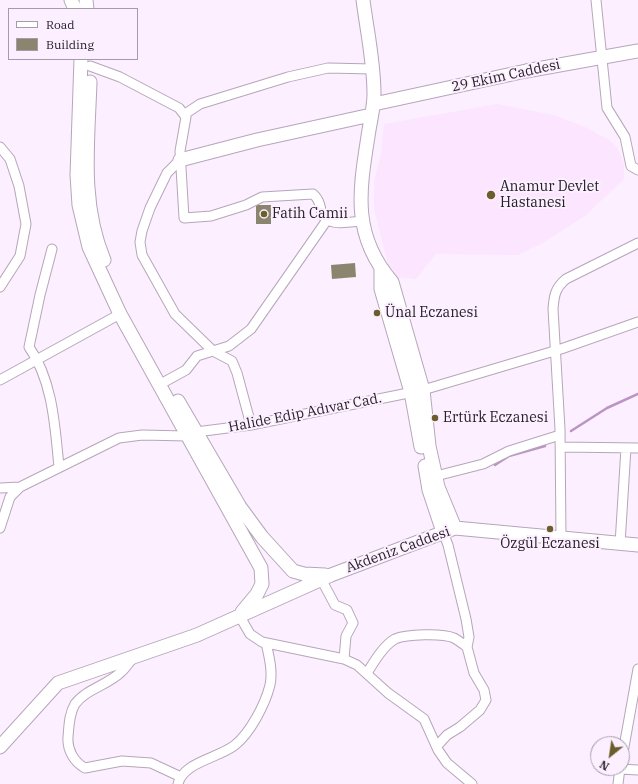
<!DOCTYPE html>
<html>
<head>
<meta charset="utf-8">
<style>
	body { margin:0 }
	#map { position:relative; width:638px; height:784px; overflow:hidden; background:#fcefff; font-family:"IBM Plex Serif",serif }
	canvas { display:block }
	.legend { position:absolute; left:8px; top:8px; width:130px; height:52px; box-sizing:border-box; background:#fcefff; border:1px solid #a69ca9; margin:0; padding:5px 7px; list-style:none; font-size:12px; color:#262027 }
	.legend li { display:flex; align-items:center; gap:8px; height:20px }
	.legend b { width:20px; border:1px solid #a69ca9 }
	.north { position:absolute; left:590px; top:736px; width:40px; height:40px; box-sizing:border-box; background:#fcefff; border:1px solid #a69ca9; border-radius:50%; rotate:210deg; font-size:11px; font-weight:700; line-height:16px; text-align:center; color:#262027 }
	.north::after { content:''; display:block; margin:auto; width:14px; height:18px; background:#6b5e2b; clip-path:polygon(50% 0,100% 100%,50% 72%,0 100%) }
</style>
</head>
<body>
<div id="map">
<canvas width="638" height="784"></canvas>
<ul class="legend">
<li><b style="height:5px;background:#fff"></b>Road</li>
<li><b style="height:11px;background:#8b8570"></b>Building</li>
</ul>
<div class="north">N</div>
</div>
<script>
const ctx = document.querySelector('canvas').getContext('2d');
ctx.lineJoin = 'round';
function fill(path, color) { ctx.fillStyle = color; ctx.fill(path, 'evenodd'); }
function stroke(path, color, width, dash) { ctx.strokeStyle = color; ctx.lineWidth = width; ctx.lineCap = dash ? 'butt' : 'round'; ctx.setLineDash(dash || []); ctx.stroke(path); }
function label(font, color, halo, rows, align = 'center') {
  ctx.font = font + ' "IBM Plex Serif",serif'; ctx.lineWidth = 4; ctx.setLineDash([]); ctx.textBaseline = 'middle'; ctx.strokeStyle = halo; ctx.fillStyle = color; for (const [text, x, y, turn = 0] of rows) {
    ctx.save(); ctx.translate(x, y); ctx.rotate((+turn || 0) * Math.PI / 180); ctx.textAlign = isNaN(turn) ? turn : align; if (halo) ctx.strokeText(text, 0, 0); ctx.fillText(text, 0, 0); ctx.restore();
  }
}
fill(new Path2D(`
	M497 104 554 115 585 127 609 140 617 147 624 164V179L585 216 541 244 518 255 436 254 416 279 391 276 374 209V182L381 154 384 124Z`), '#fbe5ff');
stroke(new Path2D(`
	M571 431 607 408 638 394
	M495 465 509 456 545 446`), '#bc94c4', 2.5);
fill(new Path2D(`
	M256 205H271V224H256Z
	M355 263 356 277 332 279 331 265Z`), '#8b8570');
const street = new Path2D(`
	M596 0 607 108 625 137 631 166 638 170
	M90 66 120 77 179 108 186 117 180 151 184 218 211 216 246 205 262 197 313 194C318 198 320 204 321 210 324 228 349 222 362 221
	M185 114 200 104 288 77 328 68 373 69
	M0 147 10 159 19 186 26 224 20 256 0 287
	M180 160 167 173 150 208 142 231 140 242 142 255 175 314 213 351 232 361 237 373 251 425
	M52 249 40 295 29 347C53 381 55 427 59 467
	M0 380 120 314
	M166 381 186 370 197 356 229 346 251 329 327 220
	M561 447 638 448
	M436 476 483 464 509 451 560 435
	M0 488 20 487
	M0 528 10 497 20 487 119 438 142 435 187 436 196 432 251 425 423 390 561 349 638 322
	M561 537 560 429 553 309C554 296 555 288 566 279L638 243
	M620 544 626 448
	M321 579 335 605 347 610 353 623 346 636 344 659
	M239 615 250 634 262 642 344 659 357 665 388 693 424 719 438 750 447 763 472 784
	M133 658C129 662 126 668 121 672 108 685 86 689 75 704 69 714 69 726 68 737 67 750 74 762 85 768L122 761 151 763 181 777
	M367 673C374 662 383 646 395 639 406 634 443 633 454 638 458 640 463 644 467 647
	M437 746 447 735 460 727 480 710 486 700 484 690 474 673 467 647 469 637 466 619 448 545 443 532
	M622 758 638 669
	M620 769 638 770
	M178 784C183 762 219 758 235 745 250 733 265 705 270 685 273 672 269 656 266 643
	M618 784 620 768`);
const secondary = new Path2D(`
	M71 0 75 9
	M86 0 87 9
	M363 0C367 31 374 62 374 94 374 106 371 118 369 130 360 188 350 233 392 282L423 390 429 446 438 487 455 528
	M81 59 77 175 79 205 89 247 120 314 261 568 262 584 257 594 242 612
	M90 82C88 143 80 203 104 260
	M374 104 526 71 638 51
	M180 160 257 140 371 115
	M381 270V289L411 392 421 447
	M178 401 240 507 262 537 293 571 304 574 325 575
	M425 466 429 490 443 532
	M0 747 58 683 197 635 331 575 455 528 638 545`);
stroke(street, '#b6a6b9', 11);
stroke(secondary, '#b6a6b9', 15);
stroke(street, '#fff', 9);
stroke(secondary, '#fff', 13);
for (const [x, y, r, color] of [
	[491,195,5,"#6b5e2b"],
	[264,214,4,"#6b5e2b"],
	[377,313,4,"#6b5e2b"],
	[435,418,4,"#6b5e2b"],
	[550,529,4,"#6b5e2b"]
]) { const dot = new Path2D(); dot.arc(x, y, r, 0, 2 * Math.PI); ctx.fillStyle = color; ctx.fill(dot); stroke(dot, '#fcefff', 1.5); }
label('14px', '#262027', '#fcefff', [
	["29 Ekim Caddesi",506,76,-12],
	["Halide Edip Adıvar Cad.",305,413,-11],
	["Akdeniz Caddesi",398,550,-20]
]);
label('14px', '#262027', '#fcefff', [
	["Anamur Devlet",500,187],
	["Hastanesi",500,203],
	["Fatih Camii",272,214],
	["Ünal Eczanesi",385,313],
	["Ertürk Eczanesi",443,418],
	["Özgül Eczanesi",550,544,"center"]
], 'left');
</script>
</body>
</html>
